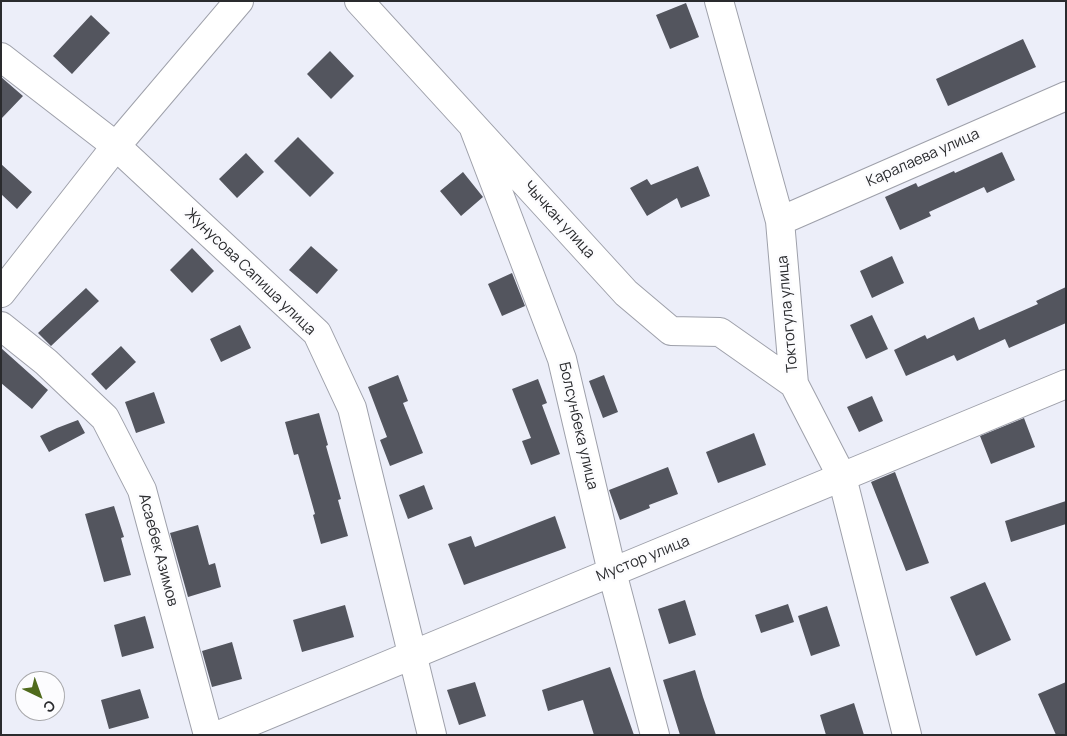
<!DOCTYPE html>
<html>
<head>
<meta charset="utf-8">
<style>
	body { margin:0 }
	#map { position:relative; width:1067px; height:736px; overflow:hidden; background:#eceef9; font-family:Manrope,sans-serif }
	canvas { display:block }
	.frame { position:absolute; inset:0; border:2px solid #2a2b2e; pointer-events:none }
	.north { position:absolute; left:15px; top:671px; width:50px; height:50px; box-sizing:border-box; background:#fcfcfe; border:1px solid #a8a8ab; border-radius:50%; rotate:138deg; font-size:14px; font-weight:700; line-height:20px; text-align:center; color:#2a2b2e }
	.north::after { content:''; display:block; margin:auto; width:18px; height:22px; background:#4f6a1c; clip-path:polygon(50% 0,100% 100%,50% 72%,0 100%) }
</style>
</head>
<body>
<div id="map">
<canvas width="1067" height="736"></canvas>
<div class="frame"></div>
<div class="north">С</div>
</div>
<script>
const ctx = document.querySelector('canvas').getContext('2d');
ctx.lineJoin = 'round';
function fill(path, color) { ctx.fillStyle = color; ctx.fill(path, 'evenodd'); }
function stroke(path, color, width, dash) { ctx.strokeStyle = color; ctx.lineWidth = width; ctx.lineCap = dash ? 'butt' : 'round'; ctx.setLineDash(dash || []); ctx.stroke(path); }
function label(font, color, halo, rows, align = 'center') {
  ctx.font = font + ' Manrope,sans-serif'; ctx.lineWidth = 5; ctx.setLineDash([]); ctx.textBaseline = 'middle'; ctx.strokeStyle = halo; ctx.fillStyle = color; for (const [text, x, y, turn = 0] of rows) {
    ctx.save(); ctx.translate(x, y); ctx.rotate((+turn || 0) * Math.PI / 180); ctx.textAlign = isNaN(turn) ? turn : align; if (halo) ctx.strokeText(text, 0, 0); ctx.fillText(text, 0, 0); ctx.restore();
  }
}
fill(new Path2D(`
	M686 3 699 37 670 49 656 15Z
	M91 15 110 33 72 74 53 56Z
	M1023 39 1036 67 948 106 936 79Z
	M330 51 354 76 331 99 307 74Z
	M1 77 23 96 1 119Z
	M298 137 334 173 310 197 274 161Z
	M1002 152 1015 180 987 193 984 187 929 212 931 216 900 230 885 197 916 183 918 187 954 171 955 173Z
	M246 153 264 172 237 198 219 179Z
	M1 164 32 192 17 209 1 194Z
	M698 166 710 196 681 208 677 198 647 216 630 188 647 179 651 185Z
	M463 172 483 197 461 216 440 191Z
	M311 246 338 270 317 294 289 270Z
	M192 248 214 271 192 293 170 270Z
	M892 256 904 283 872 298 860 271Z
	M512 273 525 306 502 316 488 284Z
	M1066 287V323L1009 348 1005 339 957 361 954 355 906 376 894 350 925 335 927 339 974 317 979 330 1038 304 1036 301Z
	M86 288 99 301 51 346 38 333Z
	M872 315 888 349 866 359 850 325Z
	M240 325 251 348 221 362 210 339Z
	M121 346 136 362 106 390 91 374Z
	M1 348 48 390 32 409 1 383Z
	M398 375 408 401 403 403 423 453 390 466 380 440 387 437 368 387Z
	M604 375 618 412 603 418 589 381Z
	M538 379 547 403 542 405 560 454 531 465 522 441 531 438 512 389Z
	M154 392 165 423 136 433 125 402Z
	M872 396 883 421 859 432 847 407Z
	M319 413 328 445 326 446 341 499 338 500 348 536 321 544 313 515 315 514 298 454 294 455 285 422Z
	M1024 418 1035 447 991 464 980 436Z
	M78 420 85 433 49 452 40 436 57 428Z
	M754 433 766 465 718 483 706 452Z
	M668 467 678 494 649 505 650 508 620 520 609 490Z
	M895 472 929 563 906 571 871 482Z
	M424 485 433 509 408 519 399 495Z
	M1066 501V524L1011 542 1005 521Z
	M114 506 124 537 121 538 131 575 104 582 85 514Z
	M555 516 566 548 464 585 448 544 471 536 475 547Z
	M198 525 209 565 215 563 221 587 188 597 170 533Z
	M985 582 1011 640 976 656 950 597Z
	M685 600 696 635 669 644 658 609Z
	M788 604 794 622 761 633 755 615Z
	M345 605 354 637 302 652 293 620Z
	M827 606 840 646 811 656 798 616Z
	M145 616 154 648 122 657 114 625Z
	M232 642 242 679 212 687 202 651Z
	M610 667 634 735H594L583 700 548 711 542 690Z
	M695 670 703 697 716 735H680L663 680Z
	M475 682 486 716 459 725 447 690Z
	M1066 682V735H1056L1038 694Z
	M140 689 149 718 109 729 101 700Z
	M854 703 864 735H826L820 715Z`), '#53555e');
const minor = new Path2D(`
	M359 1 626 293 671 331 720 332 794 384
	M719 1 780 221 794 384 842 477 907 735
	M1 57 116 146 317 333 352 408 432 735
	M473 126 562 359 612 572 655 735
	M780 221 1066 96
	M1 293 116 146 239 1
	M1 326 46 362 105 418 142 490 208 735
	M219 735 1066 384`);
stroke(minor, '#9ea0aa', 30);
stroke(minor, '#fff', 28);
label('15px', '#2a2b2e', '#fcfcfe', [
	["Каралаева улица",923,158,-24],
	["Чычкан улица",559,220,48],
	["Жунусова Сапиша улица",250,272,44],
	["Токтогула улица",788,314,-95],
	["Болсунбека улица",578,426,77],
	["Асаебек Азимов",158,550,75],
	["Мустор улица",643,559,-22]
]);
</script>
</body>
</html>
